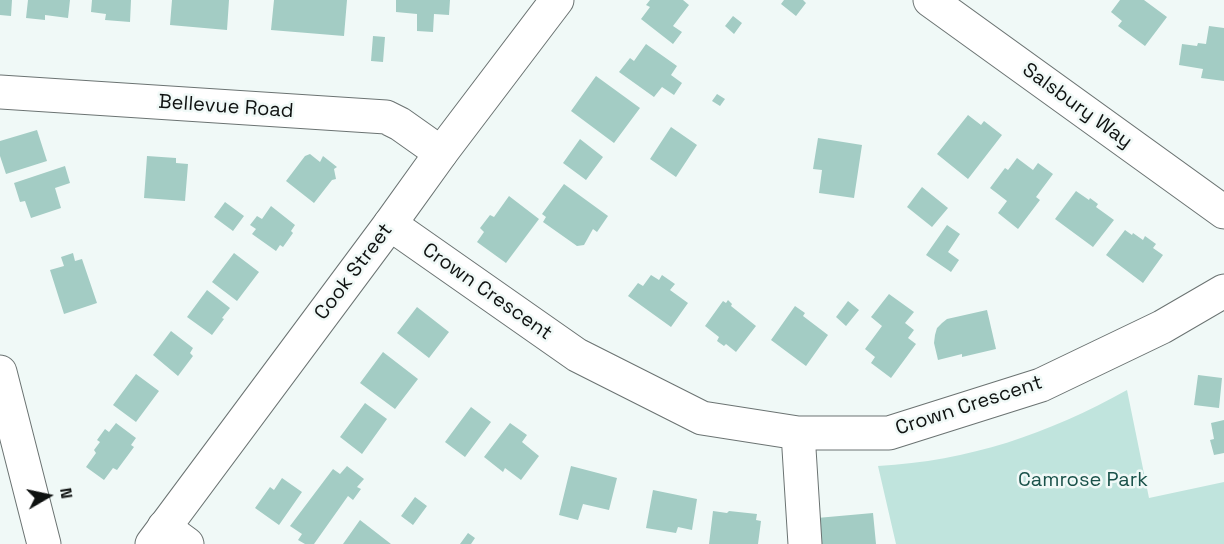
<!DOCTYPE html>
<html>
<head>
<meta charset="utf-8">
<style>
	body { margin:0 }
	#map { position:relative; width:1224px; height:544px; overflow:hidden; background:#f0f9f7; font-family:"Space Grotesk",sans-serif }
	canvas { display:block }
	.north { position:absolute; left:18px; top:466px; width:60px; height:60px; -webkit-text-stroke:4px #f0f9f7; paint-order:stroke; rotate:81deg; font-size:16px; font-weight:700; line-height:24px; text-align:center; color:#0f1211 }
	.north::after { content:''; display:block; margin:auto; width:21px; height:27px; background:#0f1211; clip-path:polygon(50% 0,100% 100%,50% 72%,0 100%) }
</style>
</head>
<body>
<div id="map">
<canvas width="1224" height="544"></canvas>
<div class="north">N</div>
</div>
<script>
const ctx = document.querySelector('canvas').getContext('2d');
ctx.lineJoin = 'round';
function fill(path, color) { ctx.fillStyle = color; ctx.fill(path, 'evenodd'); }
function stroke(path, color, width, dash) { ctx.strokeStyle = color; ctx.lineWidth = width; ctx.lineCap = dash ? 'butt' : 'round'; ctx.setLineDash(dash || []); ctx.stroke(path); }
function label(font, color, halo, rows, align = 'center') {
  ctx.font = font + ' "Space Grotesk",sans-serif'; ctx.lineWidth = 5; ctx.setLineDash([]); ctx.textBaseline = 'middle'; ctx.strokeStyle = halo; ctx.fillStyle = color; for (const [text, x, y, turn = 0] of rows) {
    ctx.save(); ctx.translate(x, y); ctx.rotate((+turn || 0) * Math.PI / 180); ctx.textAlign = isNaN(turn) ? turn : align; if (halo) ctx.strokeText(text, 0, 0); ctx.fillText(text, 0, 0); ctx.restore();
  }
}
fill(new Path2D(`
	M1127 390 1149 498 1224 482V544H896L878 466C969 461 1048 434 1127 390Z`), '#c0e4dd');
fill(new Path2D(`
	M0 0H12L11 16 0 15Z
	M28 0H70L68 18 45 15V20L26 18Z
	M92 0H131L130 22 105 20 106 14 91 12Z
	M172 0H229L227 30 170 25Z
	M274 0H347L344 36 271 30Z
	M396 0H450L449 15 434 14 433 32 417 31V14L396 12Z
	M650 0H683L689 5 673 26 682 32 673 44 641 19 650 7 646 5Z
	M784 0H803L806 3 796 16 781 4Z
	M1120 0H1144L1167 17 1145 46 1118 26 1122 21 1111 12Z
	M733 16 742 23 734 34 725 26Z
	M1209 26 1224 28V81L1201 78 1203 69 1179 65 1182 44 1197 46 1198 43 1206 44Z
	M373 36 385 37 383 62 371 61Z
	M646 44 677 66 671 75 682 83 674 95 662 87 654 97 619 72 630 58 634 61Z
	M596 76 640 108 614 143 571 111Z
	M717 94 725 99 720 106 712 101Z
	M968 115 981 125 984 121 1002 135 968 179 937 154Z
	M671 127 697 145 676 177 650 159Z
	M37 130 47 161 6 174 0 156V141Z
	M818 138 862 145 854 198 819 193 822 170 813 169Z
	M580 139 603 157 586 180 563 163Z
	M310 154 320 162 323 156 337 167 334 169 336 179 332 180 314 203 286 181 305 156Z
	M147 156 176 158V163L188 164 185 201 144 198Z
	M1017 158 1033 170 1038 163 1053 174 1036 197 1040 200 1018 229 998 213 1007 201 990 188 1005 168 1008 170Z
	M65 166 70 183 55 188 61 208 31 218 25 201 20 202 14 183Z
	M564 184 608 216 597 232 593 229 584 245 577 246 543 222 546 217 542 214Z
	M922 187 948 208 932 227 907 207Z
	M1076 191 1089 200 1090 198 1098 204 1096 207 1114 220 1093 247 1055 219Z
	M509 196 539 219 506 263 477 242 484 232 480 228 490 215 494 217Z
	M225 202 244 216 233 231 214 217Z
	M271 206 295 225 291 231 293 233 283 247 280 245 276 251 252 234 256 229 250 225 257 216 262 219Z
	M947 225 960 234 948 252 959 260 951 272 926 255Z
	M1125 230 1132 235 1133 233 1143 240 1145 236 1156 244 1153 248 1163 255 1143 283 1106 255Z
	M73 253 75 261 82 259 97 303 64 314 50 270 64 266 61 257Z
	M234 253 259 272 237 301 212 282Z
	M651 275 659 280 662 275 675 284 670 290 688 303 671 327 628 296 638 283 643 286Z
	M207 290 230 308 222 318 224 319 212 335 187 317Z
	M889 294 914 312 905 323 914 330 908 338 916 344 891 378 871 363 875 357 865 349 882 326 871 317Z
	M728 300 732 304 731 306 756 326 736 352 726 344 724 346 717 341 719 337 705 326 723 301 726 303Z
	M848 301 859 310 846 326 836 317Z
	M795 306 805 313 803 316 828 335 806 366 771 340Z
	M417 307 449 332 429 358 397 333Z
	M987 310 996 349 962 357V354L938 360 934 343 935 335 937 328 942 323 947 319Z
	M171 331 193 348 190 353 193 356 178 376 153 355Z
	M383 352 418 379 395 409 360 383Z
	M136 374 159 391 136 422 113 405Z
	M1198 375 1222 378 1219 408 1194 405Z
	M365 403 387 419 362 454 340 437Z
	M471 407 491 422 465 457 445 442Z
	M1224 420V453L1214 455 1210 440 1214 439 1211 423Z
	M116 423 136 438 131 445 134 447 117 470 113 468 104 480 86 467 96 453 94 450 100 442 97 440 105 429 109 432Z
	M510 423 527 435 522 442 539 456 521 480 505 468 503 472 484 457Z
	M347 466 364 479 357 487 361 489 353 500 348 496 314 544H305L298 540 302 534 290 526 333 469 340 474Z
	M571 466 617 478 609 510 583 504 578 520 559 515Z
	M282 478 302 492 279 525 255 508 270 487 274 490Z
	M653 490 697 499 692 530 678 527 676 533 646 528Z
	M415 497 427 506 413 525 401 516Z
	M713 511 727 513 729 511 757 514 756 520 761 521 758 544H709Z
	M873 513 876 544H819L817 518Z
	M360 520 391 544H343Z
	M468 533 475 538 471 544H460Z`), '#a3ccc4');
const minor = new Path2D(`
	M930 0 1224 212
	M0 92 386 117 400 124 441 153
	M390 224 577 355 702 418 798 433H889L1041 385 1162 327 1224 291
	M0 372 44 544
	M798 433 805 544
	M164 527 187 544`);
const major = new Path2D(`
	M152 544 390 224 441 153 557 0`);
stroke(minor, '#6b7372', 35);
stroke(major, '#6b7372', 35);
stroke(minor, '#fff', 33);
stroke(major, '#fff', 33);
label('20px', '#0f1211', '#f0f9f7', [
	["Salsbury Way",1077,106,36],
	["Bellevue Road",226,107,4],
	["Cook Street",354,272,-53],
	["Crown Crescent",487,292,35],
	["Crown Crescent",969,406,-18]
]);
label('20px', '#1a524a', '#f0f9f7', [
	["Camrose Park",1083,481]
]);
</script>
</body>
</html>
